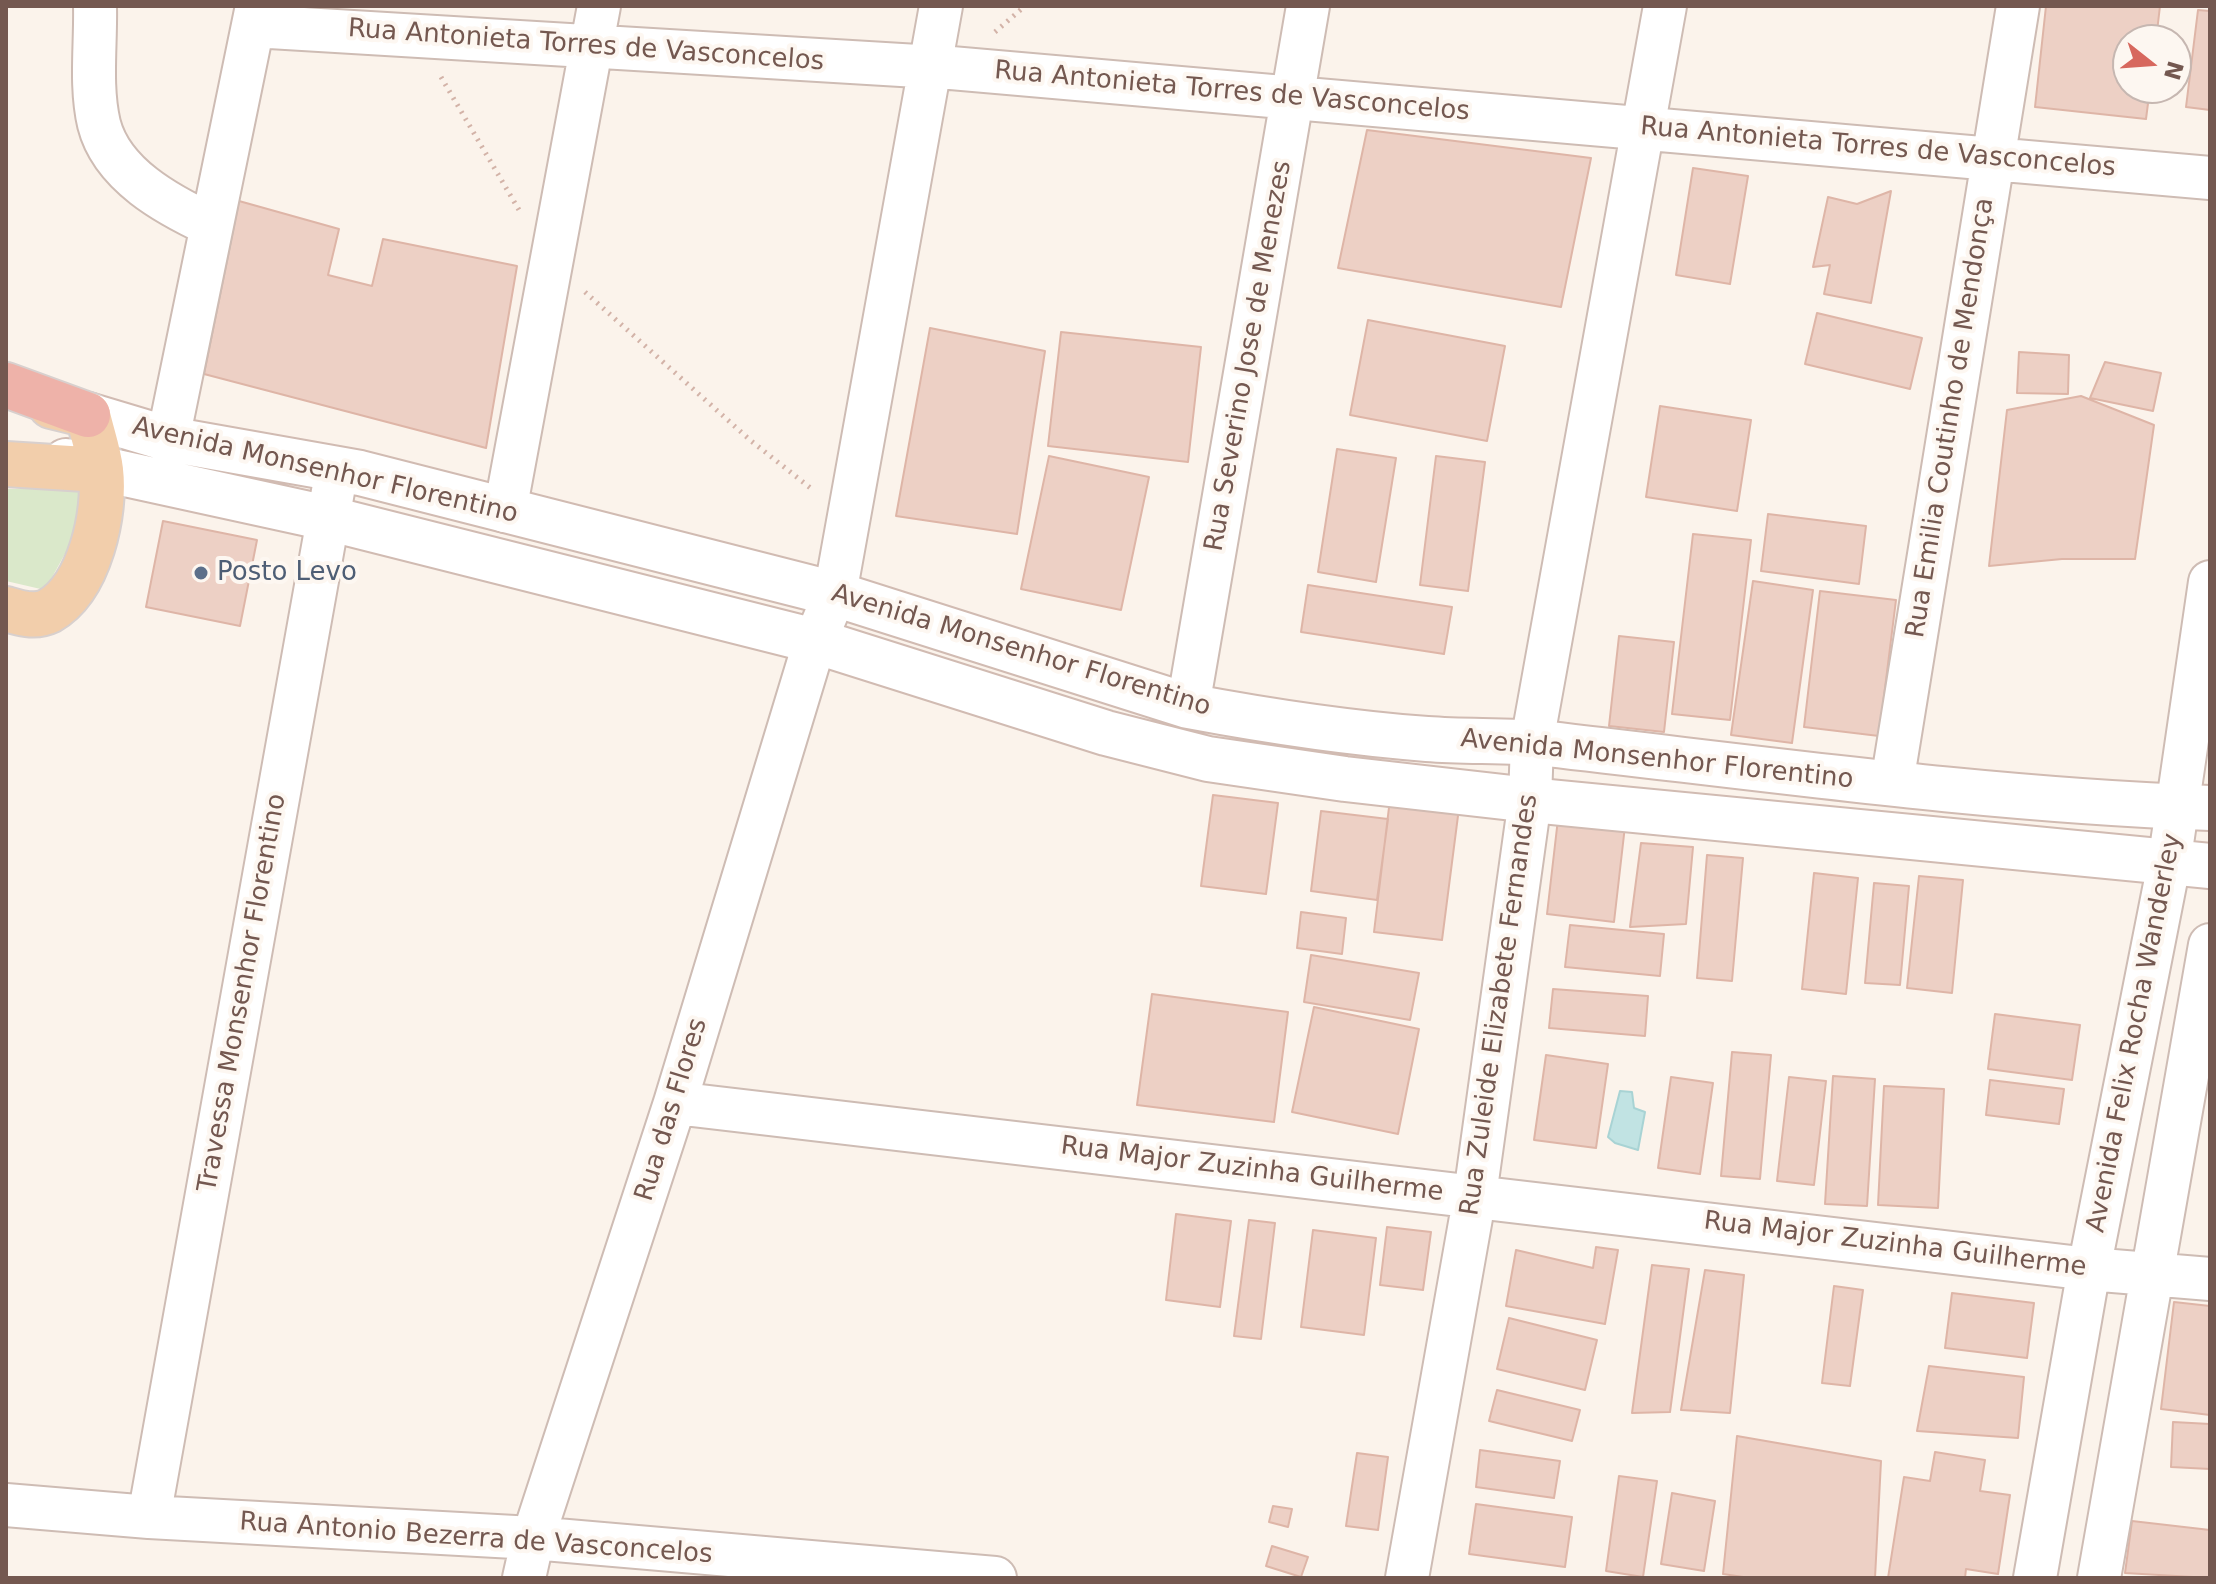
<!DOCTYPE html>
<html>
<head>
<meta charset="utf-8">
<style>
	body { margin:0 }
	#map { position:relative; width:2216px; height:1584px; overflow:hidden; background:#fbf3eb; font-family:"DejaVu Sans",sans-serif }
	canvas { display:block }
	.frame { position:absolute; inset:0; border:8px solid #745850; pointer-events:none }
	.north { position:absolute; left:2112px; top:24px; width:80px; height:80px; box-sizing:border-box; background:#fdf7f1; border:2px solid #c6b7b1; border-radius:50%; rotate:107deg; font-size:22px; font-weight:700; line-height:32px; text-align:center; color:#745850 }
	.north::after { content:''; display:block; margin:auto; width:28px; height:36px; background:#d7685e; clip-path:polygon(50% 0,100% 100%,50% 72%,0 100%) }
</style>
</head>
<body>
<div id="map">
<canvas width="2216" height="1584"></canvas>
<div class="frame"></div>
<div class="north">N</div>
</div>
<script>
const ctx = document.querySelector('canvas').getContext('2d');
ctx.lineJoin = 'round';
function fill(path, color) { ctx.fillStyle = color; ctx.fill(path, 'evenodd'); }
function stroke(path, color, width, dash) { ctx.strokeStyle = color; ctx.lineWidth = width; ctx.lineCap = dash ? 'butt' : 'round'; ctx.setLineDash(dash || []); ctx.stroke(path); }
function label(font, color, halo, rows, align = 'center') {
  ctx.font = font + ' "DejaVu Sans",sans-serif'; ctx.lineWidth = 8; ctx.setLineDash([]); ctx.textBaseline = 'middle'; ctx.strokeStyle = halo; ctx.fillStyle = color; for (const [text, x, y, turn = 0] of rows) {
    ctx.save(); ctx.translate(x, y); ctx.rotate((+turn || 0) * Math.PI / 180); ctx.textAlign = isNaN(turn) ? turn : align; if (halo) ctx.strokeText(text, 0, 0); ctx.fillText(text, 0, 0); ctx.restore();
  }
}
fill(new Path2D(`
	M6 489H83L82 523 45 590 6 581Z`), '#dae8ca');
const water = new Path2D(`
	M1620 1091 1632 1092 1634 1108 1645 1112 1638 1150 1615 1143 1608 1137Z`);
fill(water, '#c1e3e3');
stroke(water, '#a8d3d4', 2);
const building = new Path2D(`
	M2046 6H2160L2156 40H2128V88H2150L2146 119 2035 107Z
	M2198 10 2210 11V110L2186 107Z
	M1367 130 1591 158 1561 307 1338 268Z
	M1693 168 1748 176 1730 284 1676 275Z
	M1891 191 1871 303 1824 294 1830 265 1813 267 1828 197 1857 204Z
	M239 201 339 229 328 275 372 286 383 239 517 266 486 448 204 374Z
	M1817 313 1922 338 1910 389 1805 364Z
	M1368 320 1505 346 1487 441 1350 415Z
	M930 328 1045 351 1017 534 896 516Z
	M1061 332 1201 347 1188 462 1048 446Z
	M2019 352 2069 355 2068 394 2017 393Z
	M2105 362 2161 373 2153 411 2090 398Z
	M2081 396 2154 425 2135 559H2062L1989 566 2007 410Z
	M1660 406 1751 420 1737 511 1646 497Z
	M1337 449 1396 458 1376 582 1318 572Z
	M1049 456 1149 477 1121 610 1021 589Z
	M1436 456 1485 462 1468 591 1420 585Z
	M1768 514 1866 526 1859 584 1761 571Z
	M163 521 257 540 240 626 146 607Z
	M1693 534 1751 540 1730 720 1672 714Z
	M1753 581 1813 590 1792 743 1731 735Z
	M1308 585 1452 607 1444 654 1301 632Z
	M1820 591 1896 600 1879 736 1804 727Z
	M1619 636 1674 642 1664 732 1609 726Z
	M1213 795 1278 803 1266 894 1201 886Z
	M1390 799 1459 808 1442 940 1374 932Z
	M1321 811 1388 819 1377 900 1311 891Z
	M1558 819 1625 826 1614 922 1547 914Z
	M1641 843 1693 847 1686 924 1630 927Z
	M1707 855 1743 858 1732 981 1697 978Z
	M1814 873 1858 878 1846 994 1802 989Z
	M1919 876 1963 880 1952 993 1907 988Z
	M1874 883 1909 886 1900 985 1865 983Z
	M1301 912 1346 918 1342 954 1297 948Z
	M1570 925 1664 934 1660 976 1565 967Z
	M1311 955 1419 973 1410 1020 1304 1002Z
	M1553 989 1648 996 1645 1036 1549 1028Z
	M1152 994 1288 1012 1274 1122 1137 1105Z
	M1314 1007 1419 1029 1398 1134 1292 1112Z
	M1995 1014 2080 1025 2072 1080 1988 1069Z
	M1732 1052 1771 1055 1760 1179 1721 1176Z
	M1546 1055 1608 1064 1596 1148 1534 1140Z
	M1833 1076 1875 1079 1867 1206 1825 1204Z
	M1671 1077 1713 1083 1700 1174 1658 1168Z
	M1789 1077 1826 1081 1814 1185 1777 1181Z
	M1990 1080 2064 1089 2059 1124 1986 1115Z
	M1884 1086 1944 1089 1938 1208 1878 1205Z
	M1176 1214 1231 1221 1220 1307 1166 1300Z
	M1249 1220 1275 1223 1261 1339 1234 1336Z
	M1387 1227 1431 1232 1423 1290 1380 1285Z
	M1313 1230 1376 1238 1364 1335 1301 1327Z
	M1596 1247 1618 1250 1605 1324 1506 1306 1516 1250 1593 1268Z
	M1652 1265 1689 1269 1670 1412 1632 1413Z
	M1705 1270 1744 1275 1730 1413 1681 1410Z
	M1834 1286 1863 1290 1850 1386 1822 1383Z
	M1952 1293 2034 1303 2027 1358 1945 1348Z
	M2174 1302 2210 1306V1415L2161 1409Z
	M1509 1318 1597 1340 1585 1390 1497 1369Z
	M1929 1366 2024 1377 2018 1438 1917 1431Z
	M1497 1390 1580 1410 1572 1441 1489 1421Z
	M2173 1422 2210 1424V1469L2171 1467Z
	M1737 1436 1881 1461 1875 1578H1750L1723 1574Z
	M1480 1450 1560 1461 1554 1498 1476 1487Z
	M1935 1452 1985 1460 1980 1491 2010 1495 1998 1574 1966 1569 1965 1578H1888L1904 1477 1930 1481Z
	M1357 1453 1388 1457 1378 1530 1346 1526Z
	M1619 1476 1657 1481 1643 1577 1606 1571Z
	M1672 1493 1715 1501 1704 1571 1661 1564Z
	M1476 1504 1572 1517 1565 1567 1469 1554Z
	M1273 1506 1292 1509 1288 1527 1269 1522Z
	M2132 1521 2210 1530V1578L2125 1573Z
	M1272 1546 1308 1557 1301 1577 1266 1566Z`);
fill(building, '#edd0c5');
stroke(building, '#deb5a7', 2);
const street = new Path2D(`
	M95 6C96 44 90 86 99 124 112 175 168 205 211 225
	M253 26 951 68 2210 178
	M168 439 257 6
	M505 511 599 6
	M1188 706 1308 6
	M1892 783 2018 6
	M675 1103 2089 1269 2210 1279
	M6 1505 149 1517 533 1538 995 1578
	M149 1517 337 469
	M524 1578 533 1538 675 1103 815 641 835 594 941 6
	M1407 1578 1475 1195 1530 800 1532 742 1665 6
	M2035 1578 2089 1269 2169 864 2210 582
	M2099 1578 2210 945`);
const secondary = new Path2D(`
	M88 415 168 439 360 473 835 594 1188 706C1268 721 1347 733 1427 739 1468 742 1508 740 1548 744 1768 769 1989 800 2210 808
	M66 461 327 518 815 641 1106 733 1208 759 1345 779 1530 800 2210 866`);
const primary = new Path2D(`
	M6 464 101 470
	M6 609C19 613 35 618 49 611 90 588 106 512 101 470 99 452 92 433 88 415L51 406`);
const highway = new Path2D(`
	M6 385 88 415`);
stroke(street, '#cebcb4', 46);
stroke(secondary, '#d1bbb2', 48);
stroke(primary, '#d8d0ce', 48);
stroke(highway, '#d8d0ce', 48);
stroke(new Path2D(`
	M995 32 1025 6
	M441 77 519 210
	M585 292 750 440 813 490`), '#d3b3a8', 5, [2, 6]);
stroke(street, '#fff', 42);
stroke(secondary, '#fff', 44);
stroke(primary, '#f2ceab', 44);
stroke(highway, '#eeb2a9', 44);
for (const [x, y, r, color] of [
	[201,573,8,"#5c6f8a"]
]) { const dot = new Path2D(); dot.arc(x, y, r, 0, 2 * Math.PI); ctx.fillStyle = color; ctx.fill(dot); stroke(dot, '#fdf7f1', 3); }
label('26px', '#745850', '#fdf7f1', [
	["Rua Antonieta Torres de Vasconcelos",586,46,4],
	["Rua Antonieta Torres de Vasconcelos",1232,92,5],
	["Rua Antonieta Torres de Vasconcelos",1878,148,5],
	["Rua Severino Jose de Menezes",1249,356,-80],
	["Rua Emilia Coutinho de Mendonça",1951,418,-81],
	["Avenida Monsenhor Florentino",325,471,13],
	["Avenida Monsenhor Florentino",1021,651,17],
	["Avenida Monsenhor Florentino",1657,760,6],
	["Travessa Monsenhor Florentino",243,993,-80],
	["Rua Zuleide Elizabete Fernandes",1500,1005,-82],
	["Avenida Felix Rocha Wanderley",2135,1033,-79],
	["Rua das Flores",672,1110,-73],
	["Rua Major Zuzinha Guilherme",1252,1170,7],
	["Rua Major Zuzinha Guilherme",1895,1245,7],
	["Rua Antonio Bezerra de Vasconcelos",476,1539,4]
]);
label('26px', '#4e5e75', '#fdf7f1', [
	["Posto Levo",217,573]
], 'left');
</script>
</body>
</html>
